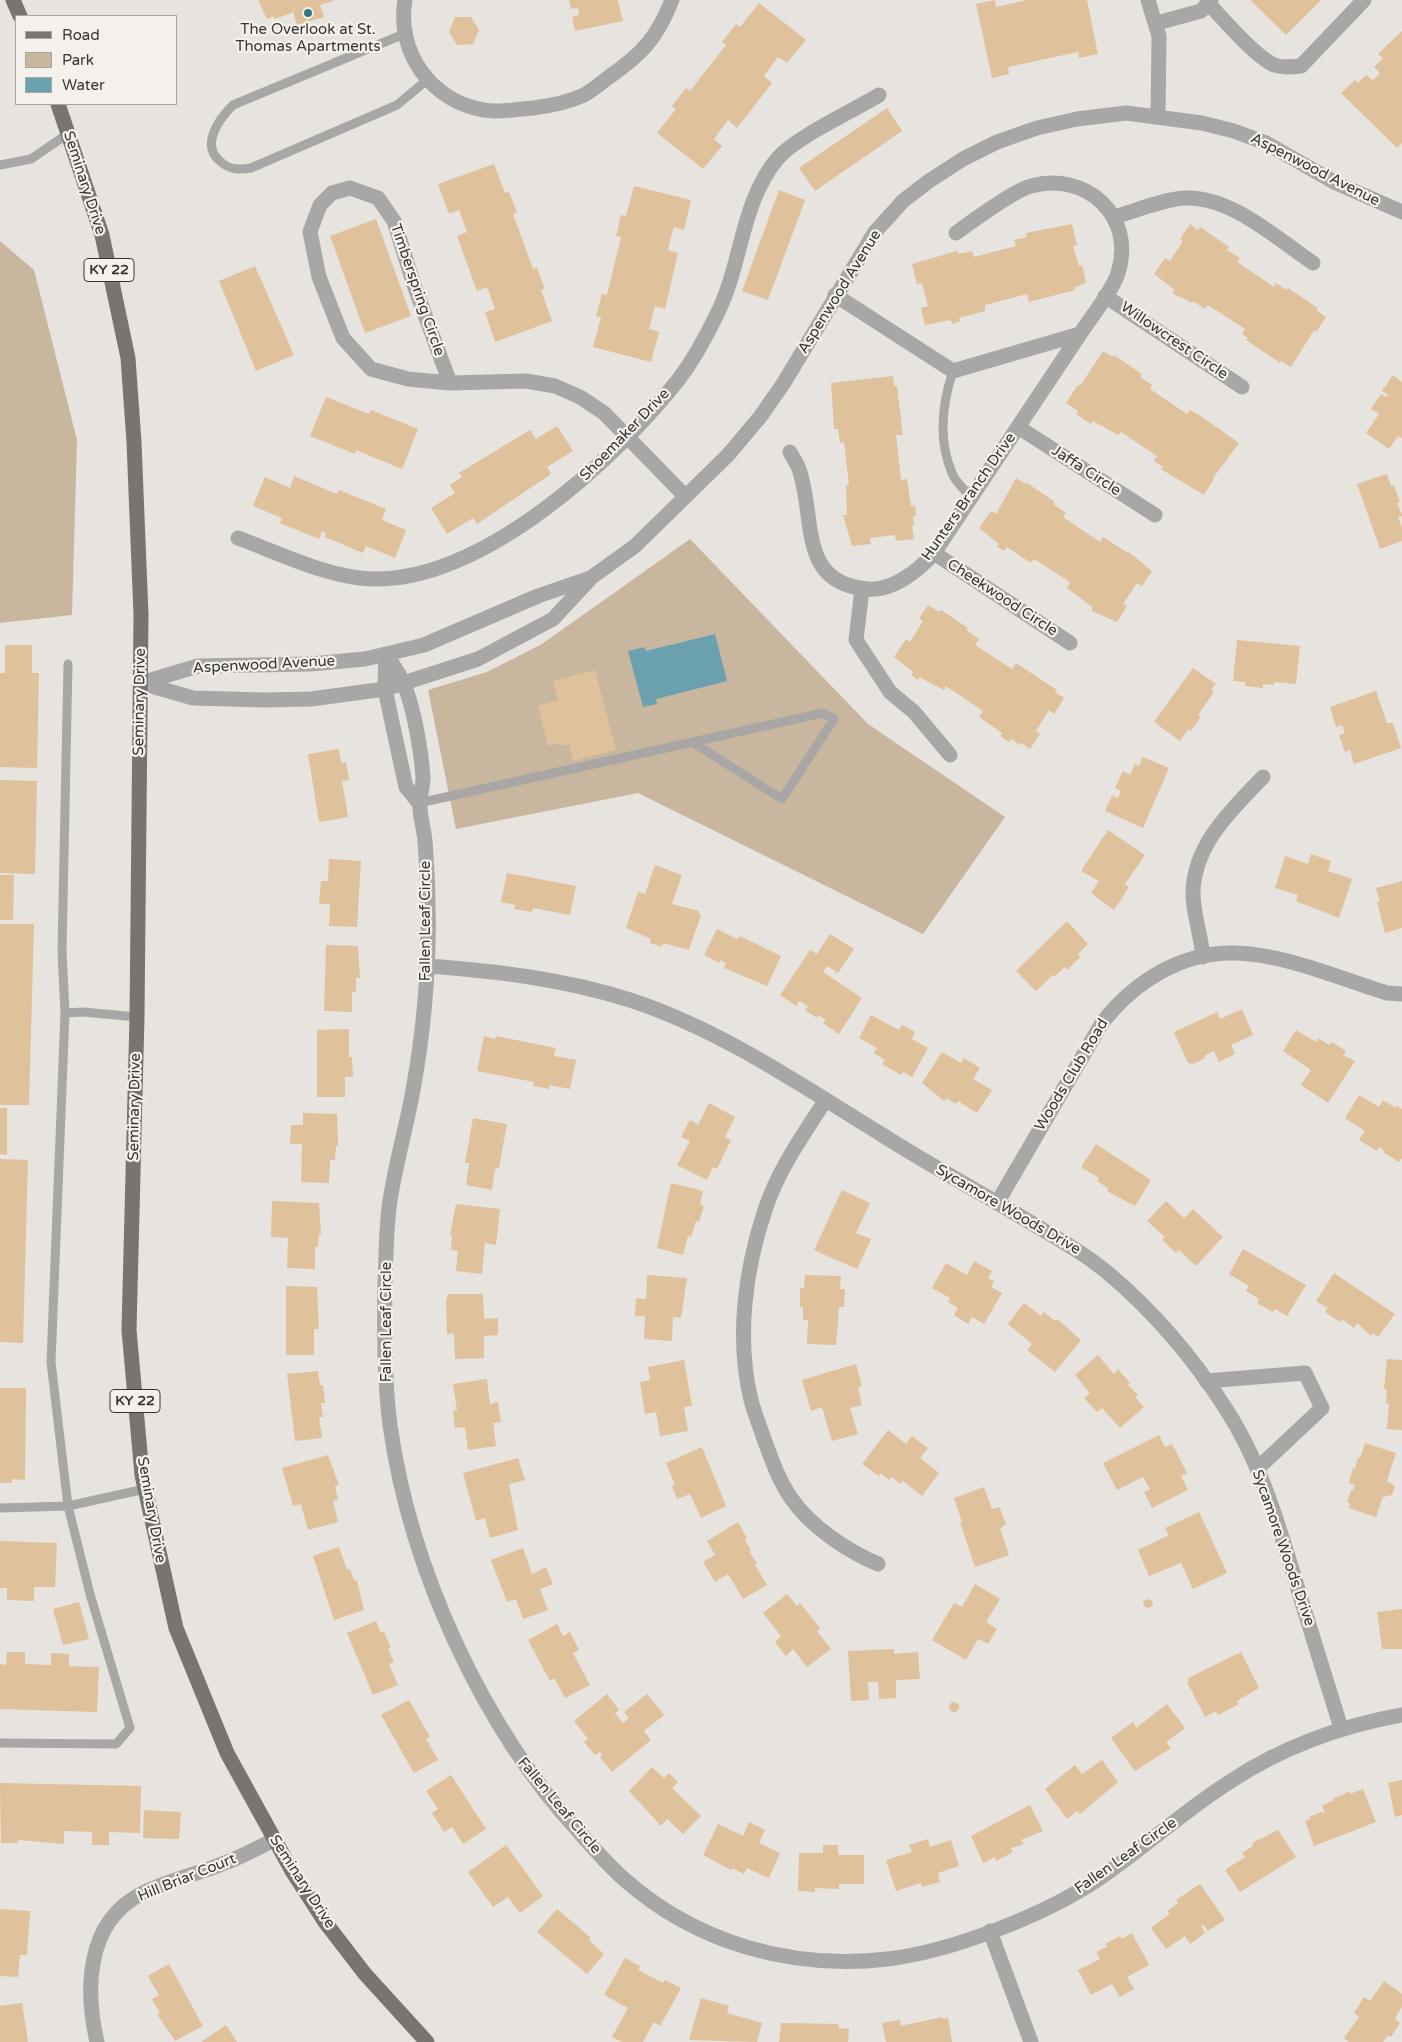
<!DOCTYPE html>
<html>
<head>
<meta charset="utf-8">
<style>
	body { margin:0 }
	#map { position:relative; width:1402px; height:2042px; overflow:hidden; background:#e7e3de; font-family:"Varela Round",sans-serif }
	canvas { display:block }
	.legend { position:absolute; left:15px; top:15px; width:162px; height:90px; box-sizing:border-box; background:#f4f0eb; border:1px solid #a8a5a1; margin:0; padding:6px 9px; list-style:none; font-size:15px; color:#373533 }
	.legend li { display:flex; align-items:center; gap:10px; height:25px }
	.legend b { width:25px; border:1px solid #a8a5a1 }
</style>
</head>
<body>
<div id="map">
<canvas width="1402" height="2042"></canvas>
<ul class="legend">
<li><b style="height:6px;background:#787571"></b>Road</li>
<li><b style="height:14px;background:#c9b69e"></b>Park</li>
<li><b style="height:14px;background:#6ba0af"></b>Water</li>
</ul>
</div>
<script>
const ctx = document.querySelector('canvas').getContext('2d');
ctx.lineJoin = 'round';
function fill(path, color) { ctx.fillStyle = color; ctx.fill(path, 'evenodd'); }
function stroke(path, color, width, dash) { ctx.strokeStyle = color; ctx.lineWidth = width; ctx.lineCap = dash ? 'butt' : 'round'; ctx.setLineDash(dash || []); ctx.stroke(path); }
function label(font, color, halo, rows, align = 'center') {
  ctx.font = font + ' "Varela Round",sans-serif'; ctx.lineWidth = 4.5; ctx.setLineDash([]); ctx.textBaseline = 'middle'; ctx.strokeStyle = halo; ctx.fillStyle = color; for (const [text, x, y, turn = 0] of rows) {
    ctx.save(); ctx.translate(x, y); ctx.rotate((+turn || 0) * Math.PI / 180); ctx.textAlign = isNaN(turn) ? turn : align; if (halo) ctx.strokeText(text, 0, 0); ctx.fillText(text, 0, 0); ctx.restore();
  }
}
fill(new Path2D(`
	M0 241 34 270 77 440 72 615 0 623Z
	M690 539 868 724 1005 817 923 934 638 793 456 829 428 690 487 672 542 644Z`), '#c9b69e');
fill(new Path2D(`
	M715 634 727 681 656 699 657 704 643 707 628 651 644 647 646 651Z`), '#6ba0af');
fill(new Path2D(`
	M258 0H336L320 5 324 17 297 25 293 11 292 13 274 19V16L267 19Z
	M569 0H618L623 21 575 31 572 17 579 15 578 8 571 9Z
	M995 0 996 7 1027 0H1087L1098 54 1079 58 1078 52 1008 67 1009 74 992 78 976 4Z
	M1250 0H1321L1286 35Z
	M759 3 806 40 787 63 778 57 764 76 772 83 737 128 728 120 714 139 722 146 703 169 657 133 676 109 672 106 686 88 690 91 726 45 722 42 736 24 740 27Z
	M455 17H471L479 30 473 44 457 45 449 32Z
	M1402 31V143L1397 148 1341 93 1355 80 1358 83 1366 75 1373 80 1380 73 1374 67 1383 58 1378 54Z
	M887 108 902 131 815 191 799 168Z
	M494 164 505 193 509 192 517 212 513 214 533 269 537 268 545 289 541 290 552 321 495 342 485 312 495 309 487 287 477 291 457 236 467 232 459 210 449 214 438 184Z
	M634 186 691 200 684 230 674 227 671 237 668 250 678 253 665 309 655 306 651 321 649 329 659 332 651 362 593 347 601 317 596 316 602 294 607 295 621 237 616 236 621 215 626 216Z
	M779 190 805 200 768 300 742 291Z
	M376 219 411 316 365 333 330 236Z
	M1072 224 1077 245 1073 246 1079 266 1082 265 1086 283 1075 287V290L1029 302 1027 294 985 305V311L959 318 960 321 952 324 951 320 925 325 921 308 928 306 922 283 917 284 912 264 957 251 958 254 972 251 974 257 1016 246 1014 240 1027 237 1026 233Z
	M1190 224 1198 230 1200 227 1229 247 1227 250 1240 258 1237 262 1274 287 1276 283 1286 290 1288 288 1318 308 1316 310 1326 317 1316 332 1314 330 1291 367 1281 361 1280 363 1246 340 1248 338 1242 334 1245 329 1208 305 1205 309 1193 301 1192 303 1172 293 1175 290 1154 274 1165 258 1170 261 1183 241 1180 239Z
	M255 266 294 355 256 371 219 281Z
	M1103 351 1113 357 1114 355 1142 374 1140 377 1152 385 1150 389 1187 414 1190 410 1199 415 1239 443 1213 478 1214 479 1204 495 1161 469 1163 467 1154 461 1157 456 1121 432 1118 435 1093 421 1091 424 1076 414 1078 411 1066 403 1078 385 1080 386Z
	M1393 375 1402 382V438L1398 436 1389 449 1366 433 1379 414 1371 409 1381 394 1387 397 1388 395 1382 391Z
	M893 376 894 386H897L903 435H896L901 480 907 479 911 506H915L916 513V516H913L914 526H912L914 539 896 541 895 535 870 538 871 544 852 546 843 515H847L846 485H849L844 442 840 443 838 429H834L831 383Z
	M326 397 369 414 371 410 418 429 402 469 356 450 355 454 310 436Z
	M557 426 573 451 547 467 551 474 477 524 473 518 447 534 431 508 455 493 450 485 462 477 459 473 530 430 536 439Z
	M1387 474 1391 486 1394 485 1400 502 1397 503 1402 516 1398 517 1402 528V541L1380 549 1357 484Z
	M294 476 337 494 339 490 386 509 382 520 406 530 395 558 366 546 363 553 325 537 326 533 322 531 319 539 280 523 282 518 253 506 265 477 290 488Z
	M1016 478 1026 484 1027 483 1055 502 1053 504 1066 513 1063 517 1100 542 1103 537 1128 553 1129 552 1152 571 1142 586 1137 583 1123 604 1127 606 1117 622 1092 611V607L1067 588 1070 583 1067 580 1034 559 1031 563 1007 547 1004 551 997 547 999 544 979 528 991 511 996 514Z
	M928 605 939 612 941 610 968 628 966 630 979 639 975 645 1012 669 1016 663 1057 690 1055 692 1064 698 1054 714 1049 710 1036 731 1040 734 1030 749 1021 743 1020 745 1011 739 1009 742 1000 736 1002 733 979 717 983 711 946 686 944 690 919 677 918 680 911 675 913 672 894 657 906 639 910 642 915 634 923 621 919 618Z
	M1237 640 1300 646 1296 684 1274 682V685L1263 684V688L1245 686V682L1233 681Z
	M5 645H32V673H39L37 768 0 767V673H5Z
	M1193 668 1216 684 1211 689 1214 692 1198 715 1201 717 1191 731 1188 729 1180 741 1154 722Z
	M595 670 616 750 573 761 569 744 560 746V743L548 746 538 706 558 700 553 681Z
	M1376 691 1387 723H1393L1401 748 1354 764 1350 750 1345 752 1339 735 1345 733 1342 725 1336 727 1330 707Z
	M339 749 341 763 346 762 349 780 342 781 348 817 319 822 308 754Z
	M1143 757 1169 768 1143 828 1105 811 1112 796 1118 798 1121 791 1115 788 1123 771 1130 775 1135 764 1139 766Z
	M0 780 37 781 35 874 0 873Z
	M1108 830 1145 855 1125 884 1129 887 1114 910 1091 893 1099 881 1081 871Z
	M1311 854 1331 861 1328 871 1352 879 1339 918 1296 901 1298 895 1275 888 1285 856 1308 864Z
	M329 859 361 861 357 927 329 926 330 904H319L321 881H328Z
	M655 865 682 875 672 904 699 911 698 913 701 915 689 950 663 943 662 947 650 943 651 939 626 928 638 892 645 894Z
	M507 873 576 886 570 915 533 908 532 912 514 909 515 905 501 902Z
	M0 875H14L13 920H0Z
	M1402 881V928L1385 933 1377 902H1380L1376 888Z
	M1067 921 1088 944 1078 954 1080 957 1067 970 1065 967 1055 976 1053 975 1036 991 1016 971Z
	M0 924H34L29 1105H0Z
	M717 929 737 939 740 936 781 956 767 986 724 968 726 963 720 960 719 963 704 955Z
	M830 934 854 949 838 973 827 966 823 972 862 998 839 1034 823 1023 826 1020 818 1015 817 1018 805 1010 808 1006 799 1001 796 1006 780 995 810 950 817 954Z
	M326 945 358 946 360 978H356V992H352V1012L324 1011Z
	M1242 1009 1253 1035 1231 1045 1235 1054 1219 1062 1214 1051 1204 1056 1205 1058 1193 1064 1188 1063 1174 1032 1217 1012 1220 1019Z
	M871 1015 899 1030 902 1025 915 1032 912 1039 928 1048 912 1077 903 1072 901 1075 882 1064 885 1060 874 1053 877 1048 859 1038Z
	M349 1029V1057H352L353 1077H345V1097H317V1030Z
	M1296 1030 1316 1042 1318 1038 1329 1045 1332 1042 1346 1051 1343 1055 1355 1061 1328 1103 1301 1085 1311 1070 1283 1051Z
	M484 1036 495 1039 496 1036 556 1048 554 1056 576 1060 570 1089 549 1085V1089L533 1086 534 1082 477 1071Z
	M942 1052 961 1063 964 1058 980 1068 973 1079 992 1090 977 1113 958 1101 956 1104 946 1098 944 1101 922 1083Z
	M1359 1095 1379 1107 1383 1100 1396 1108V1106L1402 1109V1158L1399 1162 1383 1152 1384 1150 1379 1147 1377 1151 1359 1140 1365 1131 1345 1118Z
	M709 1103 735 1117 725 1137 731 1140 717 1169 713 1167 707 1180 677 1165 690 1141 681 1137 682 1135 690 1120 698 1125Z
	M0 1108H7V1155L0 1154Z
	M303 1113 337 1114 338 1146H336L335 1160H330L329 1183 301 1182 302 1144H290L291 1125H303Z
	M473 1118 507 1124 499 1168 495 1169 492 1190 466 1185 469 1163H465Z
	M1096 1144 1151 1180 1135 1206 1107 1191 1109 1189 1097 1181 1099 1178 1081 1167Z
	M0 1159 28 1160 23 1343 0 1342Z
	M671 1183 703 1191 700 1204 704 1206 699 1222 696 1221 691 1237 688 1236 683 1255 657 1248Z
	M842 1190 870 1203 856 1233 871 1239 857 1269 814 1250Z
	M272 1201 319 1203 321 1234H319L318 1247H315V1269L287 1268 288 1238 271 1237Z
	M1166 1201 1184 1218 1193 1209 1223 1237 1196 1266 1179 1250 1176 1253 1162 1240 1165 1237 1147 1221Z
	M456 1204 500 1209 496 1245 485 1243 482 1274 456 1271 458 1251 451 1250 452 1235H450Z
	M1243 1249 1306 1285 1287 1316 1275 1309 1273 1312 1257 1303 1259 1299 1246 1291 1249 1286 1229 1274Z
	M974 1261 992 1271 988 1278 994 1281 991 1287 1002 1293 984 1324 972 1317 968 1324 954 1315 958 1308 948 1302 950 1298 932 1288 946 1263 967 1275Z
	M1334 1273 1395 1314 1378 1337 1372 1333 1371 1336 1357 1323 1354 1328 1342 1319 1340 1322 1325 1312 1328 1308 1316 1301Z
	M647 1275 687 1278 681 1318 673 1317 672 1341 644 1339 645 1316H635L636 1298 646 1299Z
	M805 1275 841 1276 840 1289H845L844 1307H839L836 1345 807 1344 808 1320H803V1307H800V1288H804Z
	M286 1286 317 1287 319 1329H314V1355H286Z
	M448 1294H483L484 1319 498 1318V1335L484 1336V1358L455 1359 454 1333 447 1334 446 1300Z
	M1024 1303 1041 1316 1044 1312 1055 1321 1057 1319 1081 1340 1055 1372 1027 1350 1032 1344 1008 1324Z
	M1098 1355 1114 1374 1118 1369 1130 1383 1128 1385 1138 1395 1135 1397 1144 1407 1120 1428 1102 1408 1097 1412 1084 1398 1090 1393 1075 1375Z
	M1387 1359 1402 1360V1430L1387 1429 1389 1404 1386 1403 1387 1390 1384 1389Z
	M684 1360 692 1406 684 1407 688 1431 660 1436 656 1412 645 1414 640 1382 650 1380 648 1367Z
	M856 1364 862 1386 858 1387 862 1405 850 1408 858 1434 832 1441 822 1407 811 1411 802 1380Z
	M318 1371 320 1385H323L325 1403H321L323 1417H319L322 1438 295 1441 287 1374Z
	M487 1379 490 1404 498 1402 501 1422 493 1423 496 1446 468 1450 465 1427 455 1428 453 1411 457 1410 453 1384Z
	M0 1388H26L25 1480 12 1479V1483H0Z
	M888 1430 906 1444 912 1436 928 1448 920 1458 939 1473 922 1496 903 1481 900 1484 892 1477 889 1480 880 1473 879 1476 862 1464Z
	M1159 1435 1165 1447 1172 1444 1187 1473 1181 1476 1188 1490 1152 1508 1144 1492 1150 1489 1143 1477 1117 1490 1103 1463Z
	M1365 1443 1396 1453 1387 1481 1395 1486 1392 1495 1383 1497 1376 1517 1349 1508 1350 1503 1347 1502 1351 1490 1353 1491 1355 1485 1349 1483 1353 1468 1355 1469 1358 1457 1360 1458Z
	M702 1447 726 1506 701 1518 690 1494 677 1499 672 1486 675 1485 666 1463Z
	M328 1455 339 1485 335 1486 338 1500 333 1501 338 1522 308 1530 301 1504 293 1506 282 1468Z
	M518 1458 525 1480 509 1484 518 1530 490 1538 485 1518 476 1521 463 1473Z
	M984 1487 992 1509 1000 1507V1508L1006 1524 1000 1529 1009 1555 975 1567 960 1522H962L954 1498Z
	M1199 1512 1227 1573 1193 1589 1181 1563 1149 1576 1138 1550 1169 1535 1165 1528Z
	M738 1522 747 1538 745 1540 751 1550 749 1551 757 1564 755 1565 767 1585 743 1599 728 1574 715 1582 703 1562 715 1555 707 1541Z
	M0 1541 57 1543 55 1587H34V1601L7 1600V1588H0Z
	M339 1547 347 1570 350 1569 354 1580 357 1581 364 1610 334 1620 313 1556Z
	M523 1548 532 1574 546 1567 553 1584 540 1589 548 1610 523 1619 516 1599 507 1602 491 1560Z
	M975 1584 1000 1599 986 1622 997 1629 988 1644 978 1639 966 1660 932 1640 954 1603 962 1607Z
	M787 1594 797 1606 800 1603 820 1628 817 1631 831 1649 807 1667 793 1649 786 1656 775 1642 781 1636 763 1613Z
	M1148 1599 1152 1601 1153 1606 1148 1608 1144 1606 1143 1601Z
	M79 1602 89 1639 63 1645 53 1609Z
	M1402 1609V1649H1382L1377 1612Z
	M376 1621 381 1633 384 1632 391 1648 388 1649 394 1662 389 1664 398 1685 373 1695 347 1633Z
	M557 1624 563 1636 570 1632 579 1650 573 1653 590 1685 565 1698 554 1678 550 1681 528 1640Z
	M894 1649V1654L918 1652 920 1679 896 1680V1698L879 1699 878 1682H868L869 1700 851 1701 848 1651Z
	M7 1652H25V1664L51 1665V1653L69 1654V1666L99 1667 97 1712 0 1709V1664L6 1665Z
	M1241 1652 1259 1688 1237 1701 1239 1704 1218 1715 1216 1711 1205 1717 1187 1682 1189 1681 1188 1678Z
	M607 1694 619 1710 615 1713 623 1723 629 1718 624 1712 647 1694 664 1715 644 1731 651 1740 612 1772 600 1757 602 1755 600 1752 595 1755 584 1742 588 1739 574 1721Z
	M409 1700 430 1737 426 1739 438 1760 414 1773 381 1715Z
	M949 1707a5 5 0 1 1 10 0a5 5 0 1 1-10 0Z
	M1167 1704 1185 1728 1166 1742 1171 1748 1135 1771 1111 1738 1133 1722 1136 1728Z
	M1102 1760 1118 1782 1080 1814 1077 1811 1067 1819 1045 1789 1075 1765 1082 1774Z
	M652 1767 664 1778 669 1773 678 1782 672 1788 701 1816 683 1834 667 1819 661 1826 629 1791Z
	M451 1775 486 1829 463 1844 452 1827 444 1832 432 1813 438 1809 426 1791Z
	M1402 1780V1815L1395 1817 1388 1783Z
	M0 1783 141 1786 140 1833 109 1832V1845H92V1832L64 1831V1844L18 1840V1843H1Z
	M1363 1789 1376 1822 1314 1846 1305 1821 1310 1819 1309 1817 1321 1812 1325 1813 1322 1806 1334 1800 1333 1799 1350 1791V1794Z
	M1030 1805 1043 1831 1021 1840 1024 1844 1011 1848 1013 1852 996 1861 995 1857 983 1863 971 1836Z
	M144 1810 181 1812 179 1839 143 1838Z
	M749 1822 765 1830 759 1843 780 1853 769 1878 747 1868 744 1874 732 1868 731 1870 703 1855 718 1824 743 1836Z
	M1278 1830 1296 1857 1240 1892 1225 1870 1245 1857 1242 1853 1253 1846 1252 1843Z
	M928 1839 930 1847 951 1840 959 1866 938 1873 940 1882 922 1887 921 1883 896 1891 886 1860 912 1852 909 1845Z
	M506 1845 543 1896 520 1913 508 1897 493 1907 468 1872Z
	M823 1845H838V1855H864V1884H839V1889L815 1888V1892L798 1891 799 1853H823Z
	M1200 1884 1225 1920 1208 1931 1204 1925 1201 1926 1205 1933 1190 1944 1185 1936 1166 1949 1151 1928 1170 1914 1167 1911 1178 1903 1176 1900Z
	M0 1909 30 1911 27 1955H20L18 1977 0 1976Z
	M557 1909 591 1938 589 1940 604 1954 587 1974 537 1932Z
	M1132 1933 1149 1965 1127 1977 1134 1989 1120 1997 1112 1984 1091 1995 1078 1970 1100 1959 1096 1952 1108 1946 1105 1944 1120 1936 1122 1939Z
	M625 1958 640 1966 638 1970 663 1983 665 1980 681 1988 660 2026 654 2022 643 2042H622L612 2037 628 2008 604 1995Z
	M169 1964 203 2026 175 2041 157 2014 160 2013 152 1999 159 1995 148 1976Z
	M1384 1981 1402 1994V2007L1395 2018 1400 2023 1391 2037 1388 2035 1383 2042H1349L1344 2038 1359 2017 1354 2013 1364 1997 1370 2001Z
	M701 1998 729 2006 727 2013 762 2023 757 2042 689 2040Z
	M22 2003 28 2042H0V2006Z
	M942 2017 943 2019 948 2018 952 2042H886L882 2023 900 2020 901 2026Z
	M781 2023 839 2024 838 2028 849 2029 848 2042H779Z
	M226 2025 237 2042H201Z`), '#dfc19c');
stroke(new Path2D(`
	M404 34 233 105C218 120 200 146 221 162 230 170 240 170 251 168L397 105 427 80
	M0 165 31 159 69 133
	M953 371C942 404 938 440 952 473 955 482 965 490 971 497
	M419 803 823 713 834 719 782 799 692 742
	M65 1013 62 951 68 664
	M0 1508 68 1506 145 1489
	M0 1743 116 1744 130 1728 90 1594 68 1506 51 1362 65 1013 83 1012 137 1017`), '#a9a7a5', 9);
stroke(new Path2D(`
	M405 0C396 52 431 101 484 110 499 113 517 109 533 108 549 106 569 102 584 95 593 90 601 83 609 77 642 54 657 38 672 0
	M1148 0 1159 36 1158 116
	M1211 0 1208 3C1224 20 1255 56 1274 65 1283 68 1292 67 1301 66L1364 0
	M1157 23 1201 11 1208 3
	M1114 217C1135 211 1164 199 1185 198 1231 196 1276 238 1313 263
	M835 295 953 371 1080 334C1091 317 1112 292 1118 273 1136 216 1086 171 1031 186 1015 190 971 222 956 233
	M1105 296 1242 387
	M450 383 414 285 394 221 378 198 350 188 332 193 320 205 310 232 319 277 343 338 371 369 408 379 450 383 526 381 555 386 580 397 604 413 685 496
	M1018 427 1155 515
	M790 452C793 458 797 463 799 469 816 517 797 584 868 589 893 591 918 571 934 553L1080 334
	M238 538C279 553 329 578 373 579 483 581 615 460 679 379 694 359 706 337 717 314 742 265 741 201 778 158 796 137 853 111 879 95
	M934 553 1070 643
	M862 589 856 640 890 692 914 712 950 755
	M386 654C392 663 398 672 403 682 414 707 421 750 423 777 423 788 419 798 420 809 421 820 424 831 425 841 432 925 428 1008 413 1090 406 1130 394 1168 389 1208 386 1233 386 1259 385 1284 384 1331 384 1378 390 1425 410 1568 482 1727 580 1833 594 1849 609 1866 625 1880 698 1944 793 1970 888 1959 953 1951 1045 1915 1100 1878 1145 1847 1185 1810 1231 1781 1283 1747 1341 1726 1402 1715
	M386 654 385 689 393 727 406 787 419 803
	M141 683 193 698 264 700 311 699 385 689 478 659 553 619 592 577 635 546 728 455 760 417 783 384 875 232 903 201 929 181 963 159 997 142 1037 128 1077 119 1126 113 1202 123 1234 131 1266 143 1336 183 1402 212
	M141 683 198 666 311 664 365 659 424 645 538 596 590 578
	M1203 957C1201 936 1194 916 1193 896 1192 846 1232 809 1263 777
	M427 966C496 971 564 979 630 1000 722 1030 802 1086 884 1136 931 1166 980 1192 1028 1221 1055 1237 1084 1253 1108 1273 1153 1311 1194 1359 1226 1409 1263 1466 1281 1534 1301 1599 1314 1642 1328 1685 1341 1728
	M825 1101C803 1135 778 1170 765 1210 745 1270 736 1338 751 1400 754 1412 759 1424 763 1436 771 1458 778 1479 791 1498 810 1526 847 1551 878 1564
	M997 1203 1102 1023C1134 982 1182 951 1236 953 1284 954 1341 979 1387 993L1402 994
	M1206 1381 1305 1373 1322 1408 1257 1469
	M990 1931 1031 2042
	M97 2042C85 1990 86 1924 139 1895 165 1881 195 1875 222 1864 240 1858 257 1848 274 1840`), '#a9a7a5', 15);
stroke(new Path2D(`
	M13 0 20 16
	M58 104 102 235 128 358 134 442 141 615 137 1017 129 1330 142 1475 176 1628 227 1753 292 1871 325 1922 365 1974 427 2042`), '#787571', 15);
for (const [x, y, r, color] of [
	[308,13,5,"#337687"]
]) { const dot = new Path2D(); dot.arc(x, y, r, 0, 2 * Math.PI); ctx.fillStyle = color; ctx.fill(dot); stroke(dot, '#f4f0eb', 2); }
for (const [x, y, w] of [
	[109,270,50],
	[135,1401,50]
]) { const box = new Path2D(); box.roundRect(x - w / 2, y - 11.5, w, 23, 4); ctx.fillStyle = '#f4f0eb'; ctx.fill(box); stroke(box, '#373533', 1); }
label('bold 14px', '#373533', null, [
	["KY 22",109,270],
	["KY 22",135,1401]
]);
label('15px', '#373533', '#f4f0eb', [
	["The Overlook at St.",308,30],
	["Thomas Apartments",308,47]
]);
label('15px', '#373533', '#f4f0eb', [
	["Aspenwood Avenue",1315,170,27],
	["Seminary Drive",84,183,72],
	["Timberspring Circle",417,290,71],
	["Aspenwood Avenue",840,292,-58],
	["Willowcrest Circle",1174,341,34],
	["Shoemaker Drive",625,435,-46],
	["Jaffa Circle",1086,471,33],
	["Hunters Branch Drive",969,497,-55],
	["Cheekwood Circle",1002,598,33],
	["Aspenwood Avenue",264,665,-3],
	["Seminary Drive",140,702,-89],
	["Fallen Leaf Circle",426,921,-90],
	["Woods Club Road",1072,1075,-59],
	["Seminary Drive",135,1107,-89],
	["Sycamore Woods Drive",1008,1210,30],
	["Fallen Leaf Circle",387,1322,-90],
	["Seminary Drive",151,1510,80],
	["Sycamore Woods Drive",1283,1548,71],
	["Fallen Leaf Circle",559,1806,50],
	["Fallen Leaf Circle",1126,1856,-35],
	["Hill Briar Court",187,1878,-22],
	["Seminary Drive",302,1882,57]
]);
</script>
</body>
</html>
